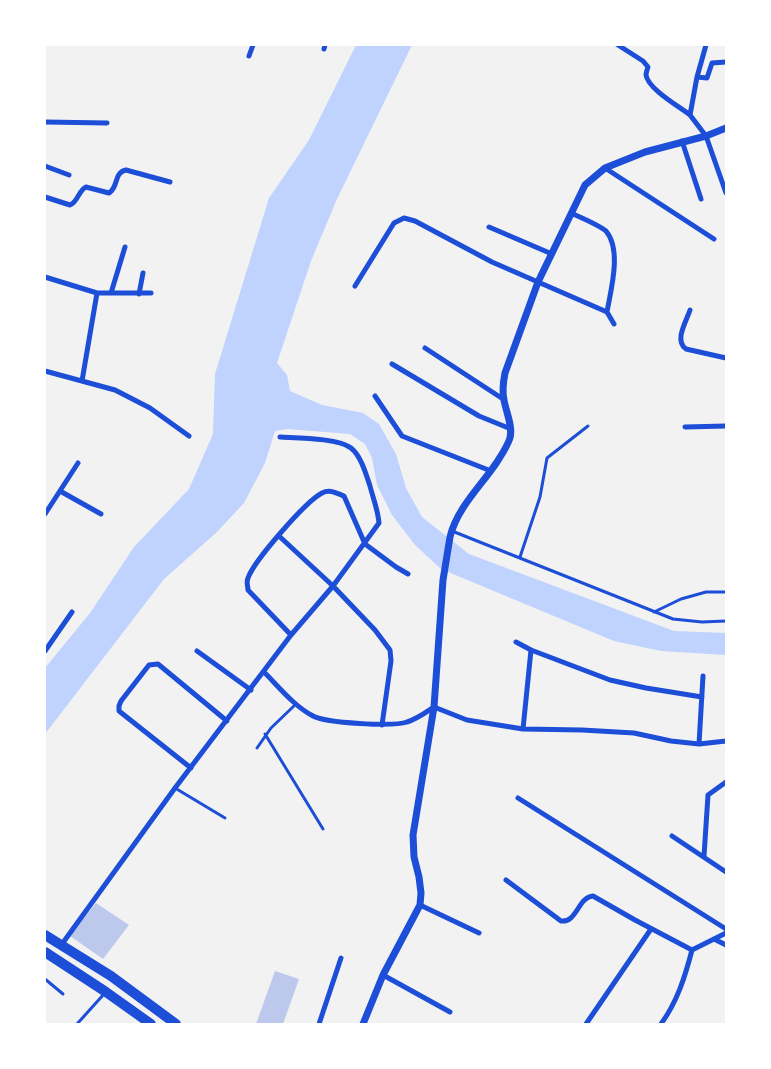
<!DOCTYPE html>
<html>
<head>
<meta charset="utf-8">
<style>
	body { margin:0 }
	#map { position:relative; width:771px; height:1069px; overflow:hidden; background:#f2f2f2; font-family:"Zilla Slab",serif }
	canvas { display:block }
	.frame { position:absolute; inset:0; border:46px solid #fff; pointer-events:none }
</style>
</head>
<body>
<div id="map">
<canvas width="771" height="1069"></canvas>
<div class="frame"></div>
</div>
<script>
const ctx = document.querySelector('canvas').getContext('2d');
ctx.lineJoin = 'round';
function fill(path, color) { ctx.fillStyle = color; ctx.fill(path, 'evenodd'); }
function stroke(path, color, width, dash) { ctx.strokeStyle = color; ctx.lineWidth = width; ctx.lineCap = dash ? 'butt' : 'round'; ctx.setLineDash(dash || []); ctx.stroke(path); }
fill(new Path2D(`
	M356 45H412L337 199 311 261 277 363 287 375 290 391 322 405 363 413 379 424 396 454 406 488 422 517 469 554 674 631 726 633V655L661 651 614 641 441 569 415 545 392 515 377 485 372 458 365 444 350 434 287 429 275 431 265 463 244 503 217 532 164 579 45 734V668L90 613 134 547 189 489 213 434 215 374 269 198 309 140Z`), '#bfd3fe');
fill(new Path2D(`
	M96 903 129 925 103 959 70 936Z
	M275 971 299 979 283 1024H256Z`), '#bdc9ec');
stroke(new Path2D(`
	M452 531 673 619 702 622 726 621
	M520 557 540 497 547 458 588 426
	M654 612 681 599 706 592H726
	M265 734 323 829
	M257 748 271 728 296 704
	M175 788 225 818
	M45 979 63 994
	M77 1024 104 994`), '#1d4ed8', 3);
stroke(new Path2D(`
	M618 45 643 61 648 67C647 70 646 73 646 75 648 89 680 107 690 115
	M706 45 697 77 690 115 706 136 726 193
	M324 49 325 45
	M249 56 253 45
	M697 77 707 78 712 63 726 62
	M45 122 107 123
	M682 141 701 199
	M45 166 69 175
	M605 168 714 239
	M45 197 70 205C78 202 78 191 86 187L109 193C119 187 113 173 126 170L170 182
	M571 213C580 217 599 225 606 231 622 250 611 289 607 312
	M489 227 552 254
	M45 277 97 293H151
	M355 286 394 223 404 218 415 221 492 262 607 312 614 324
	M111 293 125 247
	M139 294 143 273
	M690 310C686 322 674 341 686 349L726 358
	M425 348 503 399
	M392 364 479 416 511 429
	M45 371 115 390 150 408 189 436
	M82 381 97 293
	M375 396 402 436 491 471
	M685 427 726 426
	M60 491 101 514
	M45 514 78 463
	M279 536 333 586 375 630 390 650 391 661 382 725
	M291 635 248 590C248 586 246 582 248 578 254 561 305 502 322 493 330 489 336 493 344 496L365 544 396 567 408 574
	M516 642 531 650 610 680 646 688 702 697
	M45 651 72 612
	M197 651 251 690
	M264 672C279 687 294 706 313 716 326 723 393 727 407 722 417 719 425 713 434 707L467 720 523 729 582 730 634 733 671 741 699 744 726 741
	M523 729 531 650
	M699 744 703 676
	M191 768 119 711V706L121 701 149 665 158 664 227 721
	M518 798 726 929
	M672 836 726 872
	M704 856 708 795 726 782
	M506 880 561 921C577 923 578 897 593 896L635 920 692 950 726 933
	M420 905 479 933
	M714 939 726 945
	M62 944 175 788 291 635 333 586 379 523C378 510 373 498 370 486 366 474 361 456 351 448 339 438 296 438 280 437
	M383 975 450 1012
	M319 1024 341 958
	M586 1024 651 929
	M661 1024C677 1002 685 977 692 950`), '#1d4ed8', 5);
stroke(new Path2D(`
	M363 1024 383 975 420 905 421 893 419 877 414 857 413 835 434 707 443 580 450 537C457 508 481 486 497 462 502 454 507 447 510 438 513 426 506 412 504 400 502 391 503 383 505 373L538 282 585 185 605 168 645 152 706 136 726 128`), '#1d4ed8', 7);
stroke(new Path2D(`
	M45 935 111 976 176 1024
	M45 952 106 992 151 1024`), '#1d4ed8', 10);
</script>
</body>
</html>
